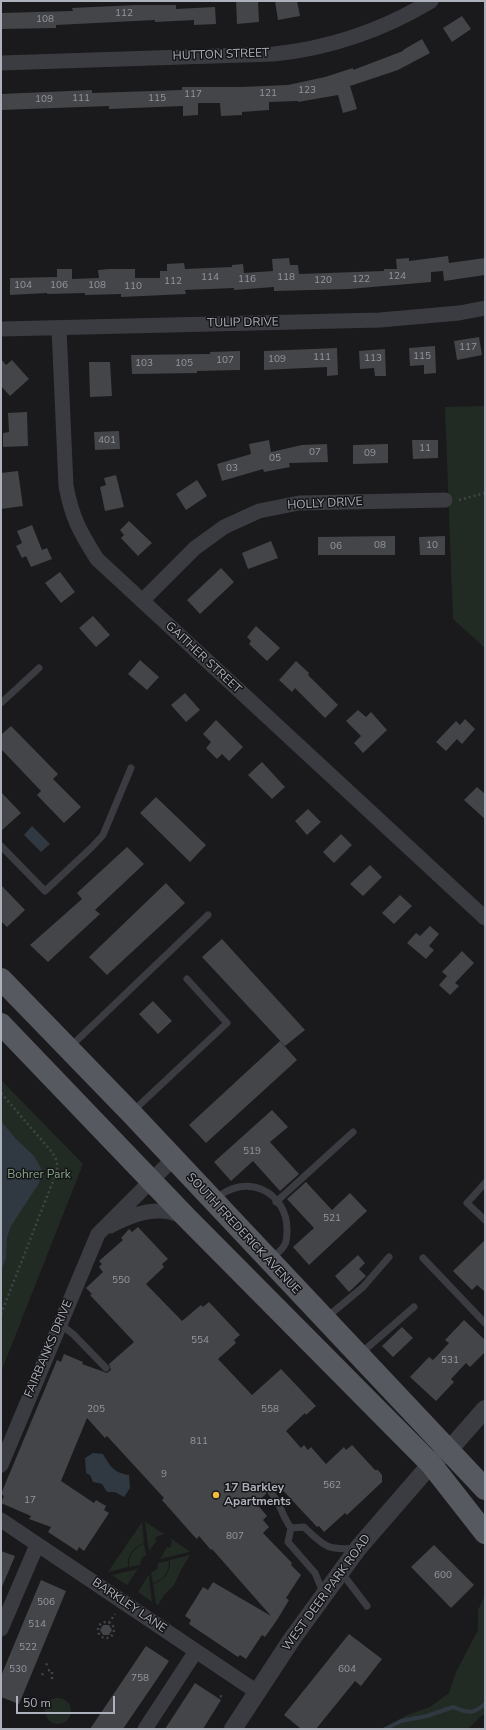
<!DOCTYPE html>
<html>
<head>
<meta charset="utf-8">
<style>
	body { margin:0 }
	#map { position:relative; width:486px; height:1730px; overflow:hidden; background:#1a1a1c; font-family:"Nunito Sans",sans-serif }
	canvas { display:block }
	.frame { position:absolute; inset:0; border:2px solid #adb1bc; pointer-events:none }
	.scale { position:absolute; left:16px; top:1696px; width:99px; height:18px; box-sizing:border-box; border:2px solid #adb1bc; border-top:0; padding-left:5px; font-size:12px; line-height:14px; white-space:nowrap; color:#adb1bc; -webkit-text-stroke:3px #151517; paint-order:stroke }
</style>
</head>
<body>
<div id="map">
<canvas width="486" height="1730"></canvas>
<div class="frame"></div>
<div class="scale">50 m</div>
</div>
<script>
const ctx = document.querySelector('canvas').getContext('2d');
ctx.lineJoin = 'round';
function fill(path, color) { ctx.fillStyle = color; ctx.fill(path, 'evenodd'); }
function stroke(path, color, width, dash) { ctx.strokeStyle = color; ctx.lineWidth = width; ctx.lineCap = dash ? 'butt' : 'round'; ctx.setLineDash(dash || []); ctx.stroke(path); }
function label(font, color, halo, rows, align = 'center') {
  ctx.font = font + ' "Nunito Sans",sans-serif'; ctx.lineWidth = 3; ctx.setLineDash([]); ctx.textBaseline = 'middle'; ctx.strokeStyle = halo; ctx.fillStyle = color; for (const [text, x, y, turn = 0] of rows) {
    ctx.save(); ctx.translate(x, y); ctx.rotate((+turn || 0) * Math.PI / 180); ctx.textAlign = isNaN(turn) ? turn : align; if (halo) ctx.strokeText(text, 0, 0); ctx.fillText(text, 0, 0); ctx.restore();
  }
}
fill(new Path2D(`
	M485 406V648L453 619 445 407Z
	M1 1080 83 1164 1 1372Z
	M142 1522 144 1543C133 1547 127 1555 128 1567L108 1572Z
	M145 1522 164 1534 156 1537 155 1539 157 1540 149 1551Z
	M170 1538 189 1551V1552L160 1559 167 1547 170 1548 172 1542Z
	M144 1544 146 1555 142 1558 140 1565 129 1567C128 1556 134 1547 144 1544Z
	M190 1555 181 1570 174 1585 164 1595 158 1605 156 1604 153 1584C164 1581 171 1572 170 1560Z
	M169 1561C169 1572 164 1580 153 1583L151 1573 157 1569 158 1563Z
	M138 1569 127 1585 112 1575Z
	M148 1576H149L152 1602 138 1592Z
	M485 1595V1714L481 1716 468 1729H385L405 1716 430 1707 449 1693 456 1672 478 1630V1610Z
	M45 1711a13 13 0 1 1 26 0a13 13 0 1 1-26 0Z`), '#222b23');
fill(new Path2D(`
	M32 826 50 844 41 852 24 835Z
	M1 1121 16 1139 34 1156 42 1170 39 1183 11 1226 7 1237 6 1258 1 1271Z
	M93 1453 103 1454C110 1466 114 1473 129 1475L130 1488 124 1497 115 1492H107L102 1484 93 1482 90 1475 86 1473 85 1458Z`), '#303941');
stroke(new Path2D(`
	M385 1729 401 1721 427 1716 453 1707C468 1713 472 1715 485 1704`), '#303941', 4);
fill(new Path2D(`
	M236 1H258L259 22 237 24Z
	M275 1H297L300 16 278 20Z
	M135 5H176V9L215 7 216 24 194 25V20L155 22V20L56 25V28L1 29V13L73 11 72 8Z
	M462 16 471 29 452 42 443 28Z
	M422 39 430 53 398 70 350 86 357 109 343 113 338 95 298 102V101L269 102V110L242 112V115L221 116 220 103H198V115L183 116V106L109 109V106L1 110V94L92 90V93L182 90V87H241L288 85 325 77 353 68V70L403 51V50Z
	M448 256 449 263 485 258V275L444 281 443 271 431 272V282L349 289 274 291V287L234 290V288L185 290 186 294 121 297V294L85 295V293L47 294V293L10 295V278L57 277V269H72V279L99 278 98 270 110 269H135V278H160V271H167V264L184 263 185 269 232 267V265L243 264 244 273 273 271 272 259 289 258 290 265H298L299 274 384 271V269H397L396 259 409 258V261Z
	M479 337 482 355 457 360 454 341Z
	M435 346 436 373 424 374V365L410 366 409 348Z
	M337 348 338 375 327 376V367L264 370V351Z
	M385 349 386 376H375L374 368 360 369 359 351Z
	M240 351V370L197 371V373L132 374 131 355 210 354V352Z
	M1 359 6 365 12 360 29 379 10 396 1 386Z
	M89 362H110L112 396 90 397Z
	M27 412 28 446 3 447V433L9 432 8 413Z
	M119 431 120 449 95 450 94 432Z
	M269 440 271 452 302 445 327 444 328 462 289 463 290 467 264 472 263 469 222 481 217 464 251 454 249 444Z
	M412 440H438V458L413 459Z
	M388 444V463L353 464V445Z
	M18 471 23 506 1 509V473Z
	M116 475 124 507 105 511 100 487 106 485 104 478Z
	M197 480 207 496 186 510 176 494Z
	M129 521 152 543 138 556 121 538 124 535 120 530Z
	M32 525 42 550 47 548 52 559 31 567 26 556 22 558 16 546 22 543 17 531Z
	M395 536V555H318V537Z
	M445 536V555H420L419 537Z
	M271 541 278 558 248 569 242 553Z
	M221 568 234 582 200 614 187 600Z
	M60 572 75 592 61 603 45 583Z
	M93 616 110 635 96 647 79 628Z
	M256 626 280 648 267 661 249 644 251 641 247 637Z
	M140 660 159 677 147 690 128 674Z
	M296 661 309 673 308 675 338 705 325 718 295 688 292 692 279 680Z
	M185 693 200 710 186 722 171 705Z
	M358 710 366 717 371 712 387 730 363 753 354 743 361 736 346 721Z
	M465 719 475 729 462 744 457 739 446 751 436 742 456 721 460 725Z
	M216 720 243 747 229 761 222 754 217 759 206 748 211 742 203 734Z
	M11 726 58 774 53 779 81 807 64 823 37 795 41 791 1 749V735Z
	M262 762 285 787 272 799 248 775Z
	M477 787 485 794V819L464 800Z
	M1 792 21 813 1 831Z
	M156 797 206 845 190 862 140 813Z
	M308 809 321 822 307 835 295 821Z
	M341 834 352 845 334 863 323 852Z
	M127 847 144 864 95 910 100 914 48 962 30 945 82 899 77 893Z
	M370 865 382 877 363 896 350 884Z
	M166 883 185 903 107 975 89 957Z
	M1 885 25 910 7 927 1 921Z
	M400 895 412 906 394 924 382 913Z
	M430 926 439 934 429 946 434 950 426 959 407 943 416 933 420 936Z
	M222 939 305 1030 285 1046 202 957Z
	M462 951 474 963 455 983 459 986 450 995 439 985 447 976 442 972Z
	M153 1001 172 1021 158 1034 139 1014Z
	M280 1041 297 1060 206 1143 189 1125Z
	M272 1110 288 1127 270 1142 299 1174 280 1191 253 1161 231 1181 214 1162Z
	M306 1182 332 1210 350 1193 367 1211 309 1265 293 1247 314 1228 287 1199Z
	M138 1227 168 1259 162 1264 164 1267 146 1284 182 1321 201 1305 203 1307 209 1302 240 1335 234 1340 236 1343 218 1359 252 1395 281 1369 316 1406 306 1415 305 1413 286 1431 301 1448 304 1445 308 1450 311 1447 326 1464 344 1447 346 1450 352 1445 375 1470H378L382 1475V1482L347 1515 345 1513 324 1532 319 1526 317 1527 277 1484 274 1488 269 1486 266 1489V1494L256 1503 267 1516 263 1520 269 1527 263 1533 292 1563 291 1565 301 1575 286 1598 289 1600 277 1620 265 1637 262 1635 246 1659 240 1655 238 1657 189 1624 191 1620 185 1616 203 1587 208 1590 213 1582 271 1616 212 1549 211 1550 199 1536 197 1539 192 1534 162 1500 164 1498 107 1436 105 1438 87 1418 61 1481 94 1503 96 1500 106 1506 104 1510 109 1513 84 1551 79 1547 77 1551 48 1532 51 1527 29 1519 31 1516 1 1503 4 1496 1 1494 57 1360 61 1362 64 1354 83 1362 82 1364 107 1373 111 1370 109 1364 134 1342 90 1295 92 1294 86 1288 103 1272 99 1267 102 1264 99 1261 123 1240 121 1238 129 1229 132 1232Z
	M485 1240V1292L477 1285 472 1290 453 1271Z
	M358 1255 365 1263 359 1269 366 1276 349 1292 335 1276Z
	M464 1320 485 1340V1352L470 1367 466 1363 451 1379 454 1382 436 1401 410 1377 429 1357 433 1360 449 1343 445 1340Z
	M402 1327 413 1338 393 1357 382 1346Z
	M434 1545 474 1585 451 1608 411 1567Z
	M1 1551 15 1556 1 1589Z
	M41 1580 66 1591 19 1704 1 1697V1676Z
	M103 1625H109L112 1630 109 1635H103L100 1630Z
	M349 1634 382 1659 361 1686 355 1681 316 1729H301L284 1715Z
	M146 1646 169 1661 155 1682 123 1729H90Z
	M195 1683 221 1700 213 1713 203 1729H165Z`), '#444549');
stroke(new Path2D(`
	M459 500 485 493
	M1 1093 52 1152 57 1161V1171L1 1314
	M98 1630a8 8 0 1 1 16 0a8 8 0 1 1-16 0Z
	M109 1623 115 1614
	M46 1665 48 1662
	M48 1670 52 1671V1680
	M42 1675 44 1672
	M220 1696 223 1697`), '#414348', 2.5, [2, 3]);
stroke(new Path2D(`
	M1 703 39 668
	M1 846 45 891 92 847 103 835 131 768
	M70 1047 208 915
	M132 1112 227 1023 187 979
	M485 1183 467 1203 485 1220
	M215 1200C244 1171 288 1191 287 1231 287 1236 287 1242 284 1246 281 1251 275 1255 271 1259
	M276 1202 353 1132
	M423 1258 485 1323
	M326 1318 363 1287 389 1257
	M60 1324 73 1334 106 1368
	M360 1354 414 1307
	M270 1491C280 1502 282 1516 291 1528L288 1542 315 1573 323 1592
	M291 1528 304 1527C324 1546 327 1551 356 1548
	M341 1572 367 1606`), '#3b3c41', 7);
stroke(new Path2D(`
	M1 63 274 54C330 48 383 30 431 1
	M59 328 66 486C72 518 80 532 97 559L485 918
	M1 329 380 320 459 313 485 308
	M142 601 195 548 224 527 259 511 299 503 445 500
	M110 1226C133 1214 159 1204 184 1217
	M1 1465 98 1234 173 1159
	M1 1520 257 1692
	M1 1629 37 1545
	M145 1729 196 1651`), '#3b3c41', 15);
stroke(new Path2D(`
	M233 1729 292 1639 359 1547 431 1464 449 1450 485 1409`), '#3b3c41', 18);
stroke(new Path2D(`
	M1 979 131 1113 485 1489
	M1 1024 187 1218 431 1464 485 1533`), '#575960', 22);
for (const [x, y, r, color] of [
	[216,1495,4,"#f0b93f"]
]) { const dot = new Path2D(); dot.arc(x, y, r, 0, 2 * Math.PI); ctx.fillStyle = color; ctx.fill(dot); stroke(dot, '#151517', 1.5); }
label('10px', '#93969f', null, [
	["112",124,14],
	["108",45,20],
	["123",307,91],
	["121",268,94],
	["117",193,95],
	["111",81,99],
	["115",157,99],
	["109",44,100],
	["124",397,277],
	["114",210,278],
	["118",286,278],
	["116",247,280],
	["122",361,280],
	["120",323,281],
	["112",173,282],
	["104",23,286],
	["106",59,286],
	["108",97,286],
	["110",133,287],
	["117",468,348],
	["115",422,357],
	["111",322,358],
	["113",373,359],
	["109",277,360],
	["107",225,361],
	["103",144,364],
	["105",184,364],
	["401",107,441],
	["11",425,449],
	["07",315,453],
	["09",370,454],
	["05",275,459],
	["03",232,469],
	["08",380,546],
	["10",432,546],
	["06",336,547],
	["519",252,1152],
	["521",332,1219],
	["550",121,1281],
	["554",200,1341],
	["531",450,1361],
	["205",96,1410],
	["558",270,1410],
	["811",199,1442],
	["9",164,1475],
	["562",332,1486],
	["17",30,1501],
	["807",235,1537],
	["600",443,1576],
	["506",46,1603],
	["514",37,1625],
	["522",28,1648],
	["530",18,1670],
	["604",347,1670],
	["758",140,1679]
]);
label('12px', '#adb1bc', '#151517', [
	["HUTTON STREET",221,55,-2],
	["TULIP DRIVE",243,323,-1],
	["HOLLY DRIVE",325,504,-3],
	["GAITHER STREET",203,658,43],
	["SOUTH FREDERICK AVENUE",243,1234,47],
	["FAIRBANKS DRIVE",49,1349,-67],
	["WEST DEER PARK ROAD",327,1593,-54],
	["BARKLEY LANE",129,1606,34]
]);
label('12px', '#85a687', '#151517', [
	["Bohrer Park",39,1175]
]);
label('bold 12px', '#adb1bc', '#151517', [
	["17 Barkley",224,1488],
	["Apartments",224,1502]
], 'left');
</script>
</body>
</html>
